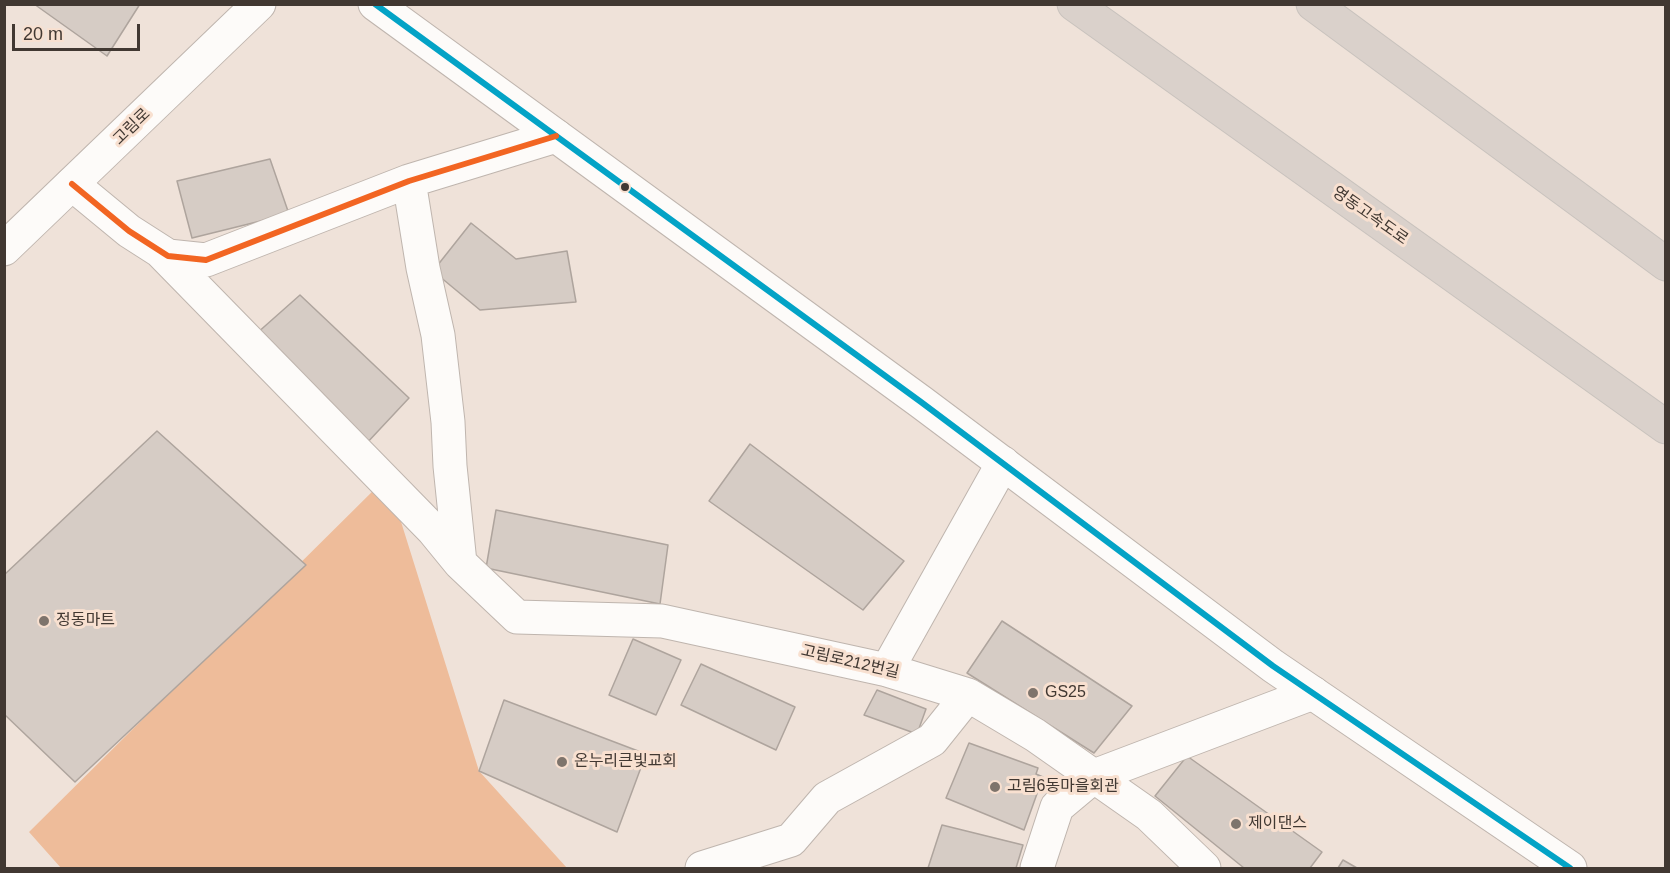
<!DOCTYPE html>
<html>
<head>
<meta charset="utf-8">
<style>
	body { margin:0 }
	#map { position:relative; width:1670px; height:873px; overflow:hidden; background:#efe2d9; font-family:Arial,sans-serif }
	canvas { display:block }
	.frame { position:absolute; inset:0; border:6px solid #413832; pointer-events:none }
	.scale { position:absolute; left:12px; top:24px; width:128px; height:27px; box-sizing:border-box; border:3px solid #413832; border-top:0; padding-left:8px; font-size:18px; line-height:21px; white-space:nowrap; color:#413832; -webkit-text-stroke:4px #f8e0d0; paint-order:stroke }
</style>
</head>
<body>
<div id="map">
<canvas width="1670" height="873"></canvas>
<div class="frame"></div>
<div class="scale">20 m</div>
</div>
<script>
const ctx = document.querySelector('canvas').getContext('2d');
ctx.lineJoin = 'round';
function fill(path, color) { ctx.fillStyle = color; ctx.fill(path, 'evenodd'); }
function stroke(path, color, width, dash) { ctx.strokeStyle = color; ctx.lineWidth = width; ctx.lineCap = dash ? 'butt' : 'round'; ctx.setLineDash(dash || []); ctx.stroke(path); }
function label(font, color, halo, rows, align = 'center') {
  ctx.font = font + ' Arial,"Noto Sans KR",sans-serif'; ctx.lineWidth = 6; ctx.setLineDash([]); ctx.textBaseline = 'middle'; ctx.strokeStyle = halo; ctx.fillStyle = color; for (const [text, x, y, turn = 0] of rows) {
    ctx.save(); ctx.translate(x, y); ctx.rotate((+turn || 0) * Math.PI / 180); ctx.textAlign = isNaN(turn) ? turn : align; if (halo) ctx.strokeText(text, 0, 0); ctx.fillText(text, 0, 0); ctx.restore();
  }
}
fill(new Path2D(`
	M387 477 479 771 567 868H61L29 832Z`), '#eebc9a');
const building = new Path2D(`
	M34 4H140L107 56Z
	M270 159 289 214 192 238 177 181Z
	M471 223 516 259 567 251 576 302 480 310 433 271Z
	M300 295 409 398 365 445 256 334Z
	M157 431 306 565 75 782 4 714V575Z
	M750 444 904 561 863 610 709 501Z
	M496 510 668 545 660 604 486 568Z
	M1002 621 1132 706 1094 753 967 673Z
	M633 639 681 660 656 715 609 695Z
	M701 664 795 707 776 750 681 705Z
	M877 690 926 709 917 734 864 715Z
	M504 700 646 754 617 832 479 771Z
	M969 743 1038 768 1036 774 1043 777 1024 830 946 798Z
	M1187 756 1322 852 1310 868H1244L1155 796Z
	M942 825 1023 845 1016 868H928Z
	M1343 860 1357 868H1338Z`);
fill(building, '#d6ccc5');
stroke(building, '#aea49d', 1.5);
const minor = new Path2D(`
	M409 181 423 268 438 335 448 422 450 466 460 563
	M72 184 129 231 168 256 206 260 409 181 556 136
	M161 252 433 530 460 563 517 617 662 621 887 670 968 695 1035 735 1149 815 1204 868
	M887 670 1003 463
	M702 868 791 840 827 798 932 740 968 695
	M1037 868 1057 807 1094 776 1313 693`);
const tertiary = new Path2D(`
	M4 249 259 4`);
const secondary = new Path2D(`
	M375 4 921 402 1273 666 1570 868`);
const motorway = new Path2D(`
	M1074 4 1666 427
	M1313 4 1666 264`);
stroke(minor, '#bfb5ae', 35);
stroke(tertiary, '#bfb5ae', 35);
stroke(secondary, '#bfb5ae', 35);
stroke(motorway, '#c8c2bd', 35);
stroke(minor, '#fdfbf9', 33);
stroke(tertiary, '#fdfbf9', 33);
stroke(secondary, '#fdfbf9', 33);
stroke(motorway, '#dad1cb', 33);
stroke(new Path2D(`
	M375 4 921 402 1273 666 1570 868`), '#03a3c6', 6);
stroke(new Path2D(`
	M72 184 129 231 168 256 206 260 409 181 556 136`), '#f26522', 6);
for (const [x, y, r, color] of [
	[625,187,5,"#413832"],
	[44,621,6,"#7e746c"],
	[1033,693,6,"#7e746c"],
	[562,762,6,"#7e746c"],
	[995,787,6,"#7e746c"],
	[1236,824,6,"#7e746c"]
]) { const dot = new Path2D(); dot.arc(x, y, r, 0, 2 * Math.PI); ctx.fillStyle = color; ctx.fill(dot); stroke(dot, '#f8e0d0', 2); }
label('16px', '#413832', '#f8e0d0', [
	["고림로",132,127,-44],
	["영동고속도로",1370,216,35],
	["고림로212번길",850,662,13]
]);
label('16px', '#413832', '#f8e0d0', [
	["정동마트",56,621],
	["GS25",1045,693],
	["온누리큰빛교회",574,762],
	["고림6동마을회관",1007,787],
	["제이댄스",1248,824]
], 'left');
</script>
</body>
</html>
